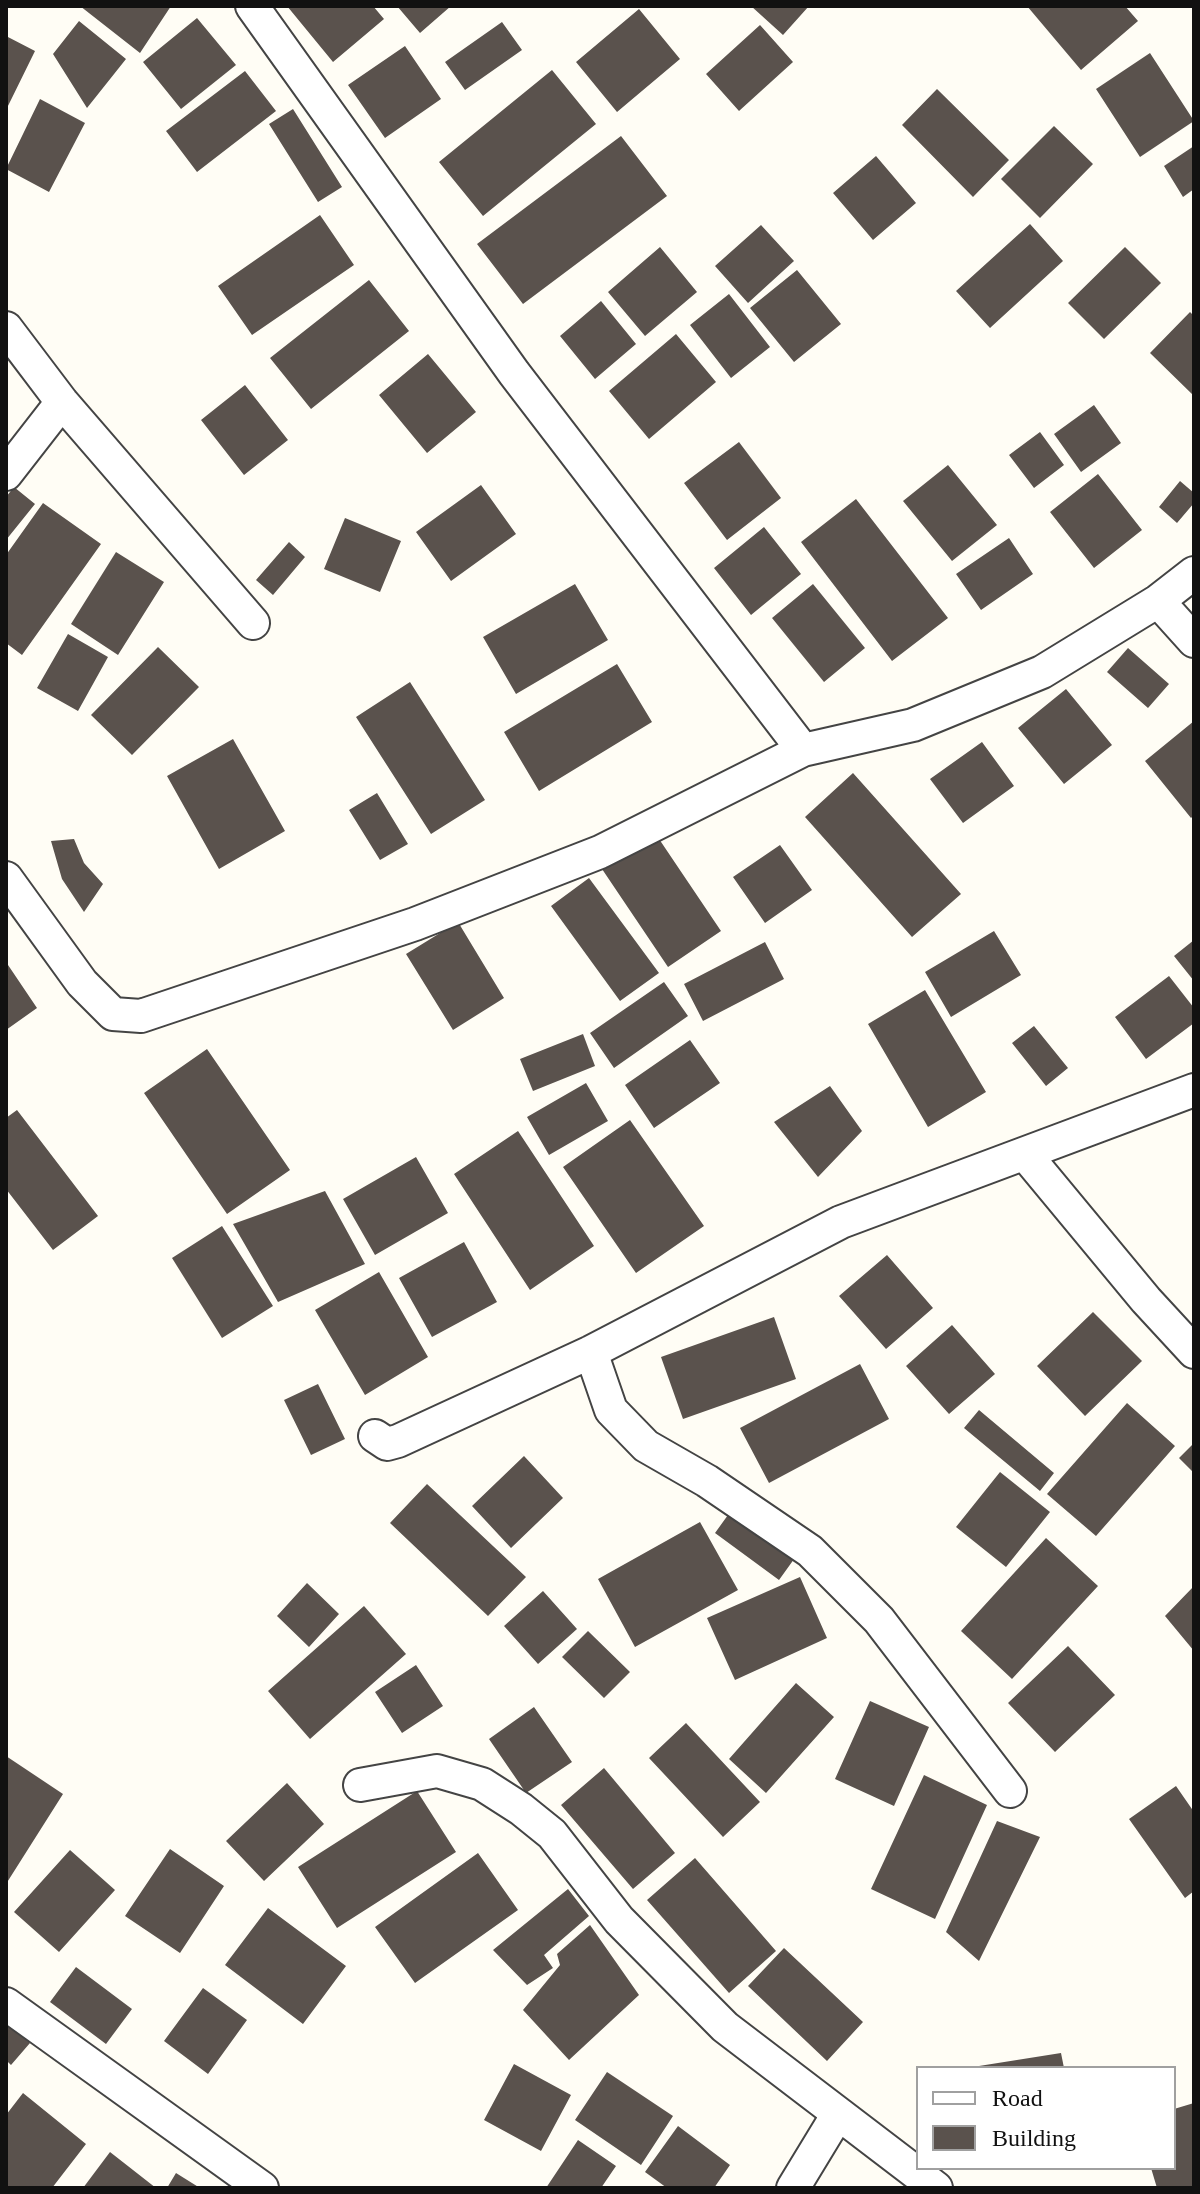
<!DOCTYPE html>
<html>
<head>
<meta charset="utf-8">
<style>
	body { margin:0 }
	#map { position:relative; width:1200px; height:2194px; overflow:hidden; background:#fffdf5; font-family:"Times New Roman",serif }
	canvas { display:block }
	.frame { position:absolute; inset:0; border:8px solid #111; pointer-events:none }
	.legend { position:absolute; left:916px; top:2066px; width:260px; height:104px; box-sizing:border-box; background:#fff; border:2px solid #a0a0a0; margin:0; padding:10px 14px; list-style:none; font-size:24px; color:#111 }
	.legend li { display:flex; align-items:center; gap:16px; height:40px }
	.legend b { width:40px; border:2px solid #a0a0a0 }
</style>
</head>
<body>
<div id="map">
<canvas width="1200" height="2194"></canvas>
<div class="frame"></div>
<ul class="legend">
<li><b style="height:10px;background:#fff"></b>Road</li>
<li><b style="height:22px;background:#5a524d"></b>Building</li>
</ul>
</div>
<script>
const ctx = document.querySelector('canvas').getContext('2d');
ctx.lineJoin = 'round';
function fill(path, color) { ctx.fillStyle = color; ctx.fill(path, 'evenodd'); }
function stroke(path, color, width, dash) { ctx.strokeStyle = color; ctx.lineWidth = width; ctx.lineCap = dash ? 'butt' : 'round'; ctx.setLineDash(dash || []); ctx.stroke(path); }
fill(new Path2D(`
	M80 6H171L140 53Z
	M287 6H373L384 19 333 62Z
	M397 6H451L420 33Z
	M751 6H809L783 35Z
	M1027 6H1125L1138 21 1081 70Z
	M639 9 680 59 617 112 576 62Z
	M197 18 236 65 181 109 143 62Z
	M79 21 126 59 87 108 53 54Z
	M502 22 522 50 465 90 445 62Z
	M760 25 793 62 739 111 706 74Z
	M6 36 35 51 6 110Z
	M405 46 441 99 385 138 348 85Z
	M1150 53 1194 121 1140 157 1096 89Z
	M552 70 596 124 483 216 439 162Z
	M245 71 276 111 197 172 166 131Z
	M937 89 1009 160 973 197 902 125Z
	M40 99 85 123 49 192 6 169Z
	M293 109 342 187 318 202 269 124Z
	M1054 126 1093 164 1040 218 1001 179Z
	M621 136 667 196 523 304 477 244Z
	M1194 146V189L1183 197 1164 166Z
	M876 156 916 203 873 240 833 193Z
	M320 215 354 265 252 335 218 286Z
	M1030 224 1063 261 990 328 956 291Z
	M761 225 794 261 748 303 715 266Z
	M660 247 697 292 645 336 608 292Z
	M1125 247 1161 283 1104 339 1068 303Z
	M797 270 841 324 794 362 750 308Z
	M369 280 409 331 311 409 270 358Z
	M729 294 770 347 731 378 690 325Z
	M601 301 636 344 595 379 560 336Z
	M1190 312 1194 316V396L1150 353Z
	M676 334 716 382 649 439 609 391Z
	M428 354 476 412 427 453 379 395Z
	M245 385 288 440 244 475 201 420Z
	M1094 405 1121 443 1081 472 1054 434Z
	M1040 432 1064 465 1034 488 1009 455Z
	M739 442 781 498 727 540 684 483Z
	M948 465 997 525 952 561 903 501Z
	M1098 474 1142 530 1094 568 1050 512Z
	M1180 481 1194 493V503L1177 523 1159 507Z
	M481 485 516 534 451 581 416 532Z
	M14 487 35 504 6 540V497Z
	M856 499 948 618 892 661 801 542Z
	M43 503 101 544 22 655 6 643V555Z
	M345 518 401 541 380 592 324 569Z
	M764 527 801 574 751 615 714 568Z
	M1009 538 1033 574 981 610 956 574Z
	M289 542 305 557 273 595 256 580Z
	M116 552 164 582 118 655 71 624Z
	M575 584 608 640 516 694 483 637Z
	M813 584 865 648 824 682 772 618Z
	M68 634 108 657 78 711 37 688Z
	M158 647 199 687 132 755 91 715Z
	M1128 648 1169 684 1148 708 1107 672Z
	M617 664 652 722 539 791 504 732Z
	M410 682 485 800 431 834 356 717Z
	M1066 689 1112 745 1064 784 1018 728Z
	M1194 721V815L1191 818 1145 761Z
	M233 739 285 831 219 869 167 776Z
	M982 742 1014 786 963 823 930 779Z
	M853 773 961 894 912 937 805 817Z
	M377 793 408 844 380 860 349 810Z
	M655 833 721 931 668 967 602 869Z
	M74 839 84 863 103 884 84 912 62 879 51 841Z
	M780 845 812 890 765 923 733 877Z
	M589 878 659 973 620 1001 551 906Z
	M458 922 504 998 453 1030 406 954Z
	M994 931 1021 975 951 1017 925 972Z
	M1194 940V981L1174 956Z
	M765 942 784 979 703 1021 684 984Z
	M6 962 37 1008 6 1030Z
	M1169 976 1194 1008V1023L1146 1059 1115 1017Z
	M664 982 688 1016 614 1068 590 1033Z
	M925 990 986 1092 928 1127 868 1024Z
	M1034 1026 1068 1068 1046 1086 1012 1043Z
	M583 1034 595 1066 533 1091 520 1059Z
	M690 1040 720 1083 654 1128 625 1085Z
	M207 1049 290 1170 227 1214 144 1093Z
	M586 1083 608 1121 549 1155 527 1117Z
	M830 1086 862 1131 818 1177 774 1122Z
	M17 1110 98 1216 53 1250 6 1189V1118Z
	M630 1120 704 1226 636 1273 563 1167Z
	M518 1131 594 1246 530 1290 454 1174Z
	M416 1157 448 1213 375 1255 343 1199Z
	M325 1191 365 1264 278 1302 233 1224Z
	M222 1226 273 1306 222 1338 172 1258Z
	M464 1242 497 1302 432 1337 399 1278Z
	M887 1255 933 1308 886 1349 839 1296Z
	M379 1272 428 1357 365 1395 315 1310Z
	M1093 1312 1142 1361 1085 1416 1037 1366Z
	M774 1317 796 1379 683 1419 661 1357Z
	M952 1325 995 1374 949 1414 906 1366Z
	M860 1364 889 1419 769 1483 740 1428Z
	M318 1384 345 1439 311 1455 284 1400Z
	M1127 1403 1175 1446 1096 1536 1047 1494Z
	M979 1410 1054 1473 1040 1491 964 1428Z
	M1194 1443V1473L1179 1458Z
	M524 1456 563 1498 511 1548 472 1506Z
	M1000 1472 1050 1512 1006 1567 956 1527Z
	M427 1484 526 1577 488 1616 390 1523Z
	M733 1508 797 1555 779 1580 715 1533Z
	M700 1522 738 1590 635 1647 598 1579Z
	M1046 1538 1098 1586 1012 1679 961 1631Z
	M800 1577 827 1638 735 1680 707 1618Z
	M307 1583 339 1614 309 1647 277 1616Z
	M1194 1586V1651L1165 1616Z
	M543 1591 577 1629 538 1664 504 1626Z
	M364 1606 406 1654 310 1739 268 1691Z
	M588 1631 630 1672 604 1698 562 1657Z
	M1068 1646 1115 1695 1055 1752 1008 1703Z
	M416 1665 443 1706 402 1733 375 1692Z
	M796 1683 834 1717 766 1793 729 1759Z
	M870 1701 929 1727 894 1806 835 1779Z
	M534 1707 572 1762 526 1793 489 1739Z
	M686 1723 760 1802 723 1837 649 1758Z
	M6 1756 63 1794 6 1884Z
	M604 1768 675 1853 633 1889 561 1805Z
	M924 1775 987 1805 935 1919 871 1889Z
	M287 1783 324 1824 264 1881 226 1841Z
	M1176 1786 1194 1812V1891L1185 1898 1129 1819Z
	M417 1791 456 1852 337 1928 298 1867Z
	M997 1821 1040 1837 979 1961 946 1932Z
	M170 1849 224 1886 180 1953 125 1916Z
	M70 1850 115 1890 59 1952 14 1912Z
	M478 1853 518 1910 415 1983 375 1927Z
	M695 1858 776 1951 729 1993 647 1900Z
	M568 1889 589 1916 544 1955 553 1968 527 1985 493 1950Z
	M268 1908 346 1966 303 2024 225 1965Z
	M590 1925 639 1995 569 2060 523 2010 560 1965 557 1954Z
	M784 1948 863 2022 827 2061 748 1986Z
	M76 1967 132 2009 106 2044 50 2002Z
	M203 1988 247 2020 208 2074 164 2041Z
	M6 2022 30 2043 11 2065 6 2060Z
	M1061 2053 1064 2068H979V2066Z
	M514 2064 571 2095 541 2151 484 2120Z
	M607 2072 673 2116 641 2165 575 2120Z
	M23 2093 86 2144 52 2188H6V2115Z
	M1194 2103V2188H1157L1151 2168H1174V2109Z
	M678 2126 730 2165 714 2188H667L645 2172Z
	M578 2140 616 2166 601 2188H546Z
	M110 2152 156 2188H83Z
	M176 2173 200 2188H167Z`), '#5a524d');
const street = new Path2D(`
	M252 6 514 373 803 750
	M6 328 62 402 253 623
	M6 474 62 402
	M1158 601 1194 641
	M6 878 82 983 113 1014 141 1016 415 924 600 852 803 750 913 725 1042 672 1158 601 1194 573
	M1025 1154 1146 1300 1194 1352
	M591 1352 611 1410 646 1446 707 1481 810 1551 879 1620 1010 1791
	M375 1436 387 1444 398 1441 591 1352 841 1222 1194 1090
	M360 1785 437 1771 482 1784 521 1809 552 1834 619 1920 725 2027 936 2188
	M6 2004 262 2188
	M793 2188 838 2114`);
stroke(street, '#444', 36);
stroke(street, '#fff', 32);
</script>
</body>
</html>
